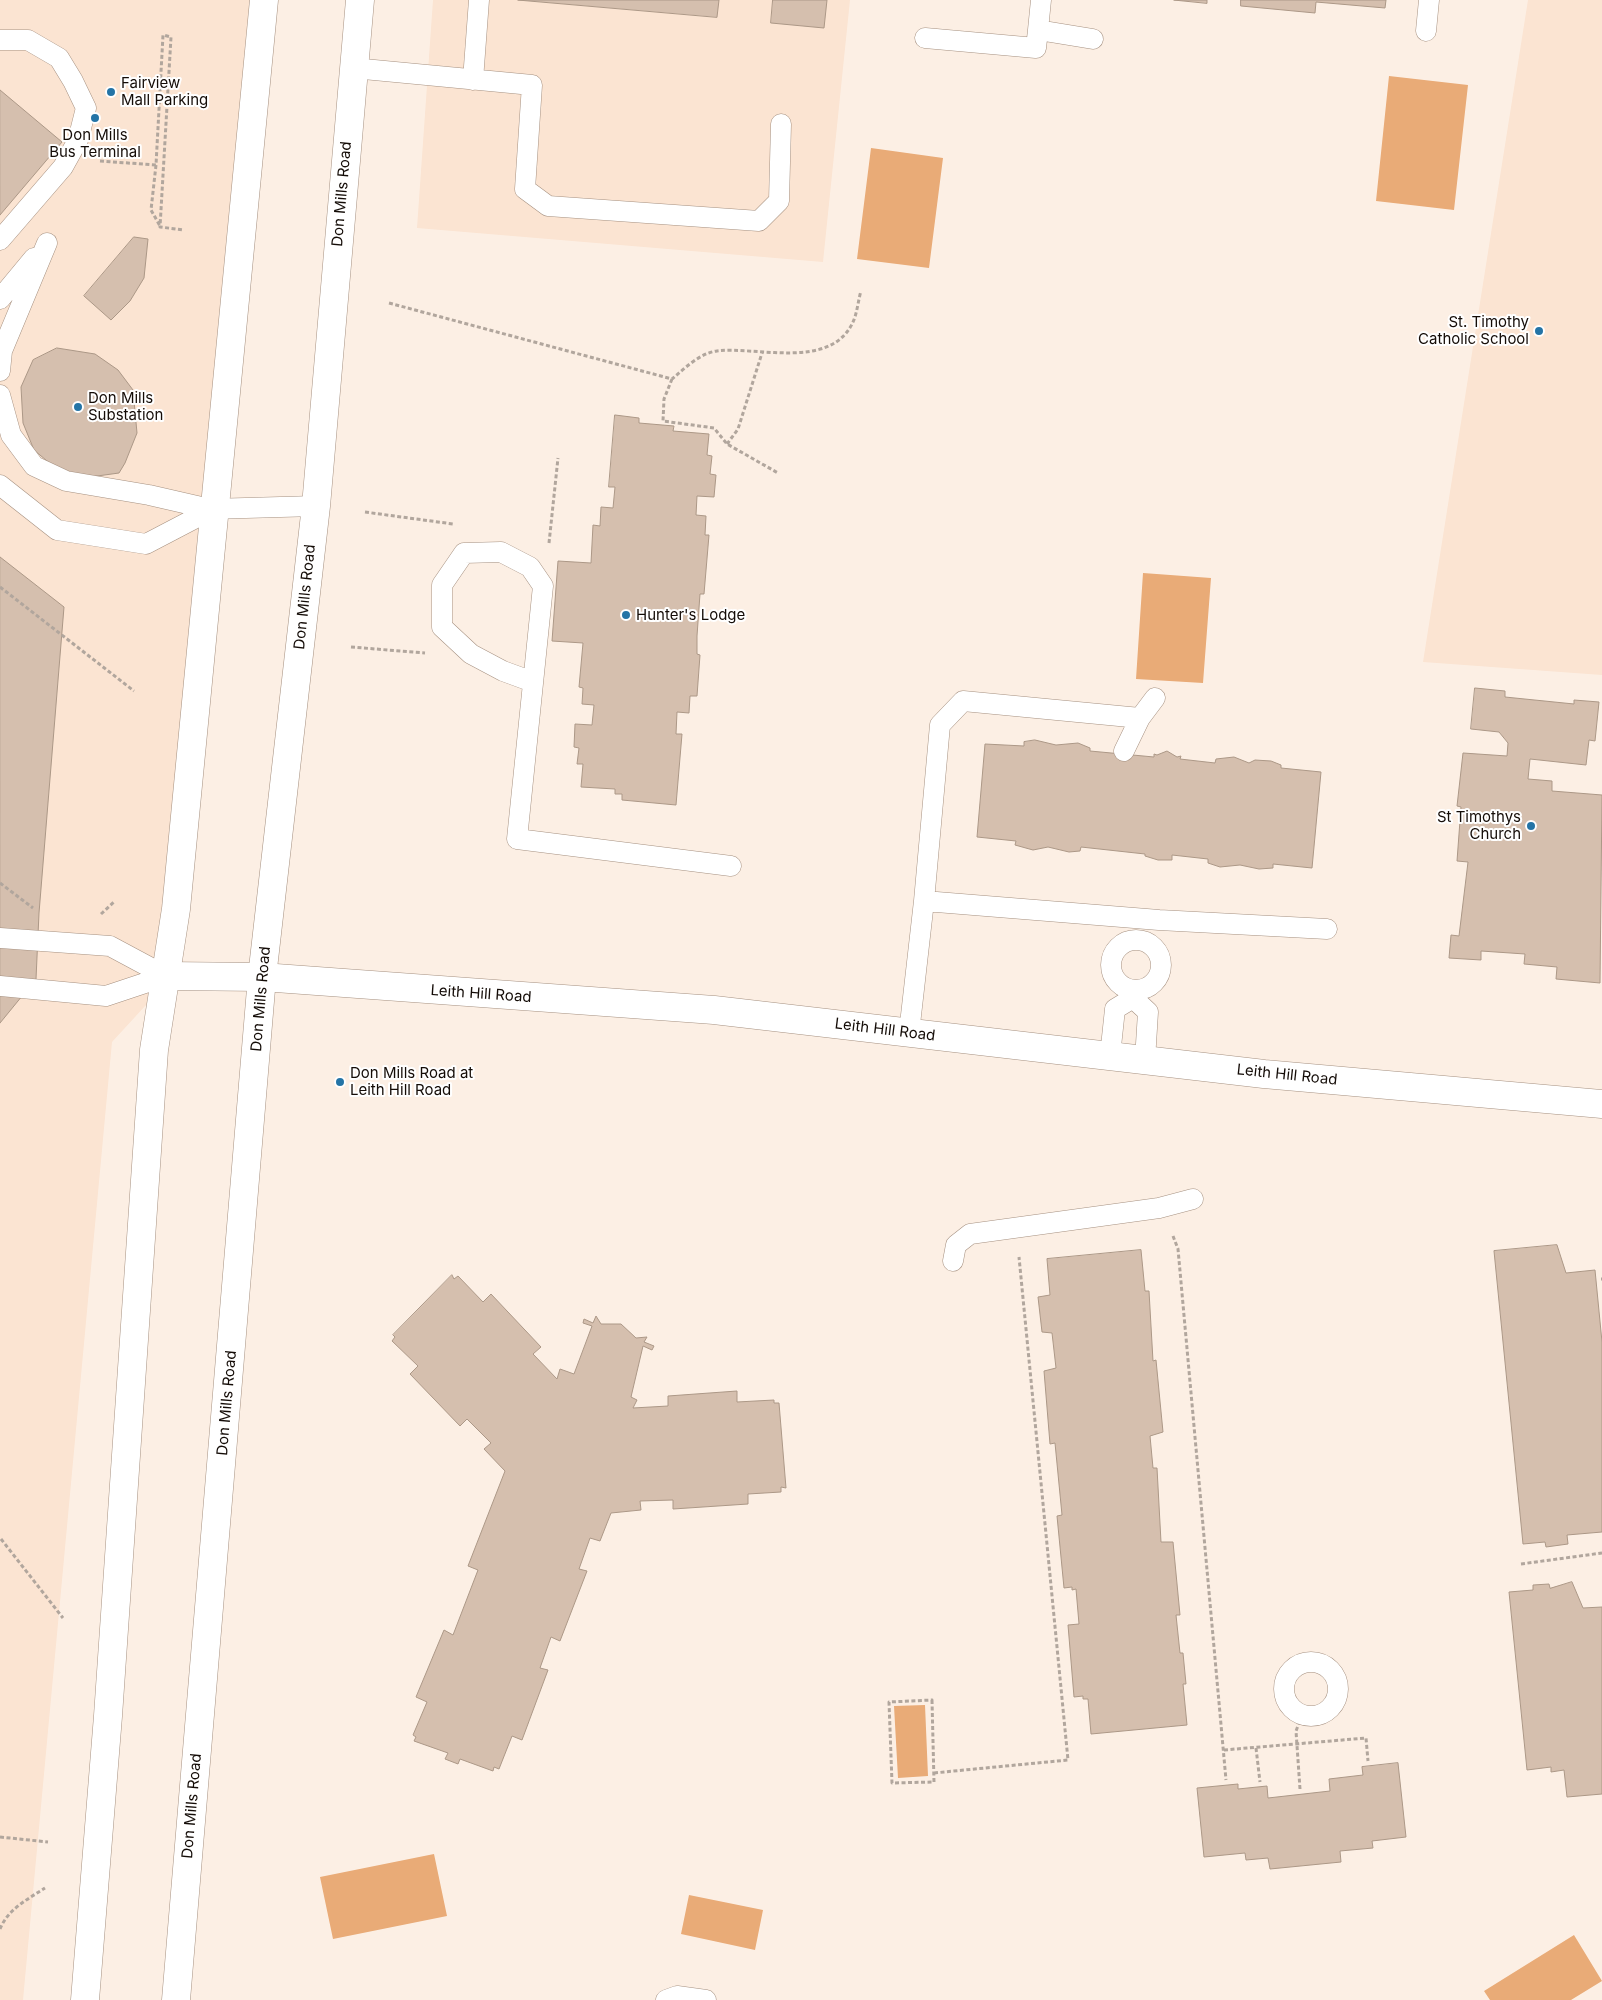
<!DOCTYPE html>
<html>
<head>
<meta charset="utf-8">
<style>
  body { margin:0 }
  canvas { display:block; background:#fcefe4 }
</style>
</head>
<body>
<canvas width="1602" height="2000"></canvas>
<script>
const g = document.querySelector('canvas').getContext('2d');
g.lineJoin = 'round';
function paint(path, color) {
  g.fillStyle = color;
  g.fill(path, 'evenodd');
}
function strokePath(path, color, width, dash) {
  g.strokeStyle = color;
  g.lineWidth = width;
  g.lineCap = dash ? 'butt' : 'round';
  g.setLineDash(dash || []);
  g.stroke(path);
}
function write(font, color, halo, rows, align = 'center') {
  g.font = font + ' Inter,sans-serif';
  g.lineWidth = 4;
  g.setLineDash([]);
  g.textBaseline = 'middle';
  g.strokeStyle = halo;
  g.fillStyle = color;
  for (const [text, x, y, turn = 0] of rows) {
    g.save();
    g.translate(x, y);
    g.rotate((+turn || 0) * Math.PI / 180);
    g.textAlign = isNaN(turn) ? turn : align;
    if (halo) g.strokeText(text, 0, 0);
    g.fillText(text, 0, 0);
    g.restore();
  }
}
const built = new Path2D(`
  M0,0H264L158,992L112,1042L23,2000H0Z
  M433,0H850L823,262L417,228Z
  M1528,0H1602V675L1423,662Z`);
const water = new Path2D(`
  M1389,76L1468,85L1454,210L1376,201Z
  M871,148L943,158L929,268L857,259Z
  M1143,573L1211,578L1203,683L1136,679Z
  M925,1705L928,1776L898,1778L894,1706Z
  M434,1854L447,1916L333,1939L320,1877Z
  M689,1895L763,1910L755,1950L681,1934Z
  M1574,1935L1602,1981L1571,2000H1490L1484,1991Z`);
const building = new Path2D(`
  M518,0H719L717,17Z
  M773,0H827L824,28L771,23Z
  M1174,0H1207V3Z
  M1241,0H1386L1385,8L1316,2L1315,13L1241,6Z
  M0,90L62,142L0,215Z
  M134,237L148,239L144,278L130,301L111,320L84,296Z
  M57,348L95,354L118,370L133,390L137,433L125,463L119,473L90,477L59,471L34,450L23,423L21,387L33,360Z
  M615,415L639,418V423L674,426L673,431L709,434L707,455L712,456L710,474L716,475L714,497L697,496L696,515L706,516L705,535H709L704,594H700L697,636V654L700,655L697,696H690L689,713L677,712L676,734H682L676,805L622,800V794H615V789L581,787L583,764H577L579,748L574,747L575,724L592,725L594,705L582,704L583,688L579,687L583,643L552,641L558,561L591,563L593,525L600,526L601,507L613,508L615,487H609Z
  M0,557L64,607L39,913L36,979L0,1023Z
  M1475,688L1505,691V697L1574,704V700L1599,702L1595,741L1589,740L1586,765L1530,759L1528,779L1552,781V791L1602,795L1600,983L1556,979L1557,967L1524,964L1525,954L1481,951V960L1449,958L1451,935L1459,936L1468,862L1457,861L1461,807L1457,806L1463,753L1507,756L1508,743L1499,732L1471,729Z
  M1035,740L1056,745L1078,743L1090,748V751L1154,757V754L1157,755L1167,751L1177,757L1181,756L1180,759L1215,763L1216,759L1234,757L1249,763L1255,760L1271,761L1281,765V768L1321,772L1312,868L1273,864V868L1259,869L1240,865L1220,867L1208,863V859L1172,855V860H1158L1145,856V854L1081,847L1080,851L1069,852L1048,847L1033,850L1015,845L1016,841L977,837L985,744L1024,746V742Z
  M1557,1245L1566,1273L1595,1270L1602,1342V1532L1567,1535L1568,1544L1546,1547L1545,1542L1523,1544L1494,1251Z
  M1141,1250L1145,1291H1149L1153,1361L1156,1360L1163,1432L1150,1436L1153,1468H1157L1161,1542H1173L1180,1615H1176L1180,1653H1183L1186,1684H1183L1187,1725L1091,1734L1088,1699H1083V1696L1074,1697L1068,1625L1079,1624L1076,1589L1072,1590V1587L1064,1588L1057,1516L1062,1515L1055,1443L1050,1444L1044,1371L1056,1368L1052,1333L1042,1332L1038,1297L1050,1295L1047,1259Z
  M452,1275L454,1279L458,1276L483,1302L491,1294L541,1347L533,1354L557,1379L560,1369L574,1374L592,1326L583,1323L584,1319L593,1323L596,1316L601,1324H621L636,1338L647,1337L644,1342L654,1346L652,1350L643,1346L631,1397L637,1400L633,1408L668,1406V1396L737,1391V1402L774,1400V1403H779L786,1488L781,1487V1492L748,1494V1504L673,1509V1500L640,1501L641,1510L611,1513L600,1541L590,1538L579,1569L587,1571L560,1641L551,1637L540,1668L548,1670L522,1740L512,1736L499,1769L494,1767L493,1771L460,1759L458,1764L445,1759L448,1753L414,1741L416,1737L413,1735L427,1702L416,1697L444,1630L453,1635L478,1570L468,1566L505,1471L484,1449L491,1443L467,1419L460,1426L410,1374L418,1366L392,1341L395,1337L393,1335Z
  M1572,1582L1583,1608L1602,1607V1794L1567,1797L1564,1770L1551,1772V1767L1527,1770L1509,1592L1533,1590V1585L1549,1584L1550,1588Z
  M1398,1763L1406,1837L1372,1841L1373,1848L1340,1851L1341,1862L1270,1869L1268,1858L1246,1860L1245,1853L1204,1857L1197,1788L1238,1784V1789L1267,1786L1268,1798L1330,1791L1329,1779L1363,1775L1362,1767Z`);
const path = new Path2D(`
  M100,161L156,165L163,35L171,37L160,227L184,230
  M156,165L151,210L160,226
  M389,303L672,379C685,368 700,353 717,351C756,346 829,370 852,324C857,315 858,301 861,291
  M672,379L664,399L663,421L714,428L727,444L778,473
  M727,444L738,429L762,353
  M365,512L453,524
  M549,543L558,458
  M0,587L134,691
  M351,647L425,653
  M0,883L33,908
  M101,914L115,901
  M1173,1236L1178,1249L1226,1780
  M1601,1279H1602
  M1,1539L63,1618
  M1521,1564L1602,1553
  M932,1700L934,1782L892,1783L889,1702Z
  M1256,1748L1260,1782
  M1224,1750L1366,1738L1368,1761
  M934,1773L1068,1760L1019,1257
  M1300,1789L1296,1731L1302,1715
  M0,1837L48,1842
  M0,1929C8,1909 28,1899 45,1888`);
const service = new Path2D(`
  M1038,30L1041,0
  M1426,31L1429,0
  M925,38L1036,48L1038,30L1093,39
  M0,40H28L59,58L73,81L86,108L78,140L63,167L0,240
  M353,68L532,85L525,189L548,206L759,221L779,201L781,124
  M473,80L479,0
  M0,299L34,258
  M0,371L2,351L47,243
  M0,395L11,435L34,466L66,481L149,495L210,509L316,506
  M0,485L57,530L146,544L213,509
  M533,682L503,671L471,654L442,627V585L464,553L501,552L530,567L543,586L517,839L731,866
  M1155,698L1140,718L963,701L940,725L924,901L1159,920L1327,929
  M1124,751L1140,718
  M0,938L110,946L166,976
  M1111 965a25 25 0 1 1 50 0a25 25 0 1 1-50 0Z
  M0,986L106,996L166,976
  M1133,998L1148,1012L1145,1060
  M909,1033L924,901
  M1110,1056L1115,1009L1133,998
  M953,1261L956,1245L970,1234L1159,1208L1193,1199
  M1284 1689a27 27 0 1 1 54 0a27 27 0 1 1-54 0Z
  M666,2000L677,1996L706,2000`);
const minor = new Path2D(`
  M166,976L262,977L714,1010L1264,1074L1602,1104`);
const secondary = new Path2D(`
  M85,2000L108,1716L154,1050L176,909L264,0
  M176,2000L262,977L316,506L360,0`);
const markers = [
  [111,92,5,"#2474a6"],
  [95,118,5,"#2474a6"],
  [1539,331,5,"#2474a6"],
  [78,407,5,"#2474a6"],
  [626,615,5,"#2474a6"],
  [1531,826,5,"#2474a6"],
  [340,1082,5,"#2474a6"]
];
const poiNames = [
  ["Fairview",121,83],
  ["Mall Parking",121,100],
  ["Don Mills",95,135,"center"],
  ["Bus Terminal",95,152,"center"],
  ["St. Timothy",1529,322,"right"],
  ["Catholic School",1529,339,"right"],
  ["Don Mills",88,398],
  ["Substation",88,415],
  ["Hunter's Lodge",636,615],
  ["St Timothys",1521,817,"right"],
  ["Church",1521,834,"right"],
  ["Don Mills Road at",350,1073],
  ["Leith Hill Road",350,1090]
];
const streetNames = [
  ["Don Mills Road",342,194,-85],
  ["Don Mills Road",305,597,-84],
  ["Leith Hill Road",481,994,4],
  ["Don Mills Road",261,999,-85],
  ["Leith Hill Road",885,1030,7],
  ["Leith Hill Road",1287,1075,6],
  ["Don Mills Road",227,1403,-85],
  ["Don Mills Road",192,1806,-85]
];
paint(built, '#fbe4d2');
paint(water, '#e9ab77');
paint(building, '#d5bfae');
strokePath(building, '#ac9887', 1);
strokePath(service, '#a69181', 21);
strokePath(minor, '#a69181', 29);
strokePath(secondary, '#a69181', 29);
strokePath(path, '#b1a69d', 3, [4, 2.5]);
strokePath(service, '#fff', 20);
strokePath(minor, '#fff', 28);
strokePath(secondary, '#fff', 28);
for (const [x, y, r, color] of markers) {
  const dot = new Path2D();
  dot.arc(x, y, r, 0, 2 * Math.PI);
  g.fillStyle = color;
  g.fill(dot);
  strokePath(dot, '#fff', 2);
}
write('15px', '#140c07', '#fff', poiNames, 'left');
write('15px', '#140c07', '#fff', streetNames);
</script>
</body>
</html>
